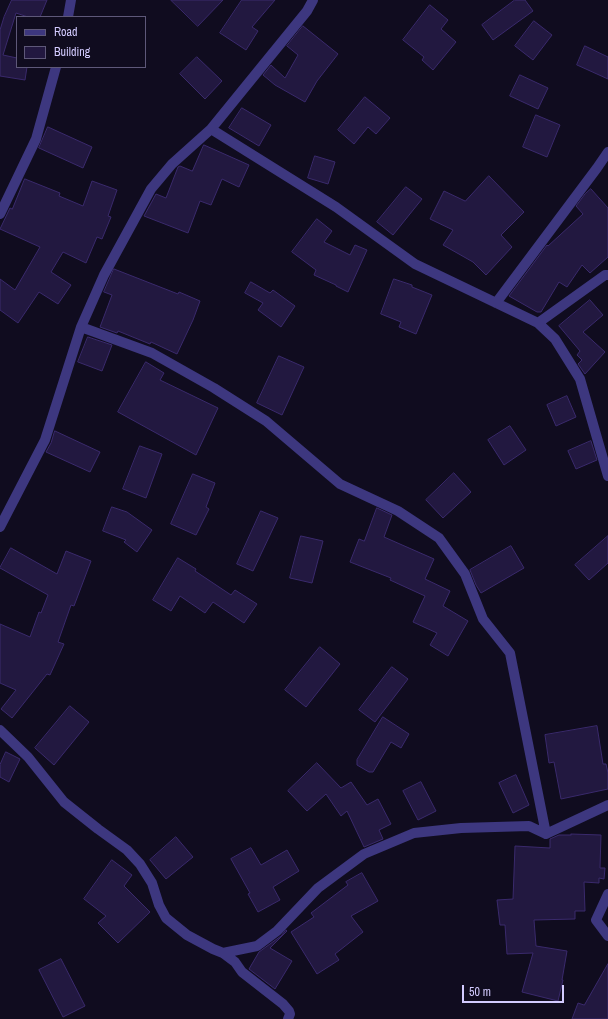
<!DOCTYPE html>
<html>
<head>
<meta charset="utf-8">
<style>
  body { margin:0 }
  #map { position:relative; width:608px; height:1019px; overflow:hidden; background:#100c1f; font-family:"Archivo Narrow",sans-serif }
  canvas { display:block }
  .legend { position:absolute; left:16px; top:16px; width:130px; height:52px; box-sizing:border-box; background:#100c1f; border:1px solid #5e5879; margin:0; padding:5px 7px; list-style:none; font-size:12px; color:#d3cbff }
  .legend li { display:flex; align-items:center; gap:8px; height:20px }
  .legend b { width:20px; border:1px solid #5e5879 }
  .scale { position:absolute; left:462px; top:985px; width:102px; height:18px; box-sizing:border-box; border:2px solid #d3cbff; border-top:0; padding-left:5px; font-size:12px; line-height:14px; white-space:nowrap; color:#d3cbff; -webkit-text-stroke:3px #100c1f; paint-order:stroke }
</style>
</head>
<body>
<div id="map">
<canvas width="608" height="1019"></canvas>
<ul class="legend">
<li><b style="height:5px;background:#3d377f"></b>Road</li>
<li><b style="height:11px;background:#221840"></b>Building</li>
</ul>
<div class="scale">50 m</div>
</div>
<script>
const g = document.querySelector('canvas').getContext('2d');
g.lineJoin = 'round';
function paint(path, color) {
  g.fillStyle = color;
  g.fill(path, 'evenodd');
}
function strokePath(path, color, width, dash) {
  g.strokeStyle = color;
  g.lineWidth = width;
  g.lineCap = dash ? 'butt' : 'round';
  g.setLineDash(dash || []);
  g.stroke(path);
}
const building = new Path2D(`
  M12,0H47L40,17H28L16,13L3,55L17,58V67H27L25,80L0,76V30L4,17Z
  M171,0H223L198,26Z
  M242,0H275L252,27L258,31L246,50L220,33Z
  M515,0H525L533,11L493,40L482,25Z
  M430,5L448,20L441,29L456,42L433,70L422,60L424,57L403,40Z
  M534,21L552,35L533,60L515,46Z
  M303,26L338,54L317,81L305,102L275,85L263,75L271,65L285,78L298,55L287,46Z
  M585,46L608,57V79L577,65Z
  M197,57L222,81L205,99L180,74Z
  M520,75L548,88L538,109L510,96Z
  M365,97L390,118L376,134L368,127L354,144L338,130Z
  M242,108L271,125L259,146L229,128Z
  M536,115L560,125L547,157L523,147Z
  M48,127L92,147L83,168L39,148Z
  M204,145L249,165L239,187L222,179L211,205L200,201L188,233L144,216L156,194L166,198L178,167L180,166L192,171Z
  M315,156L335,162L328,184L308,178Z
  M489,176L524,212L501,235L512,247L486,275L473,262L443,245L453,230L430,219L444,191L465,201Z
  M25,179L60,193L59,196L83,206L92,181L117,190L108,216L111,217L102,239L97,237L86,263L63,252L51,272L71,285L58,304L39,292L18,323L0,310V279L15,290L40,247L0,229L10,208L12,209Z
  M406,187L422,199L393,235L377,222Z
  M591,189L608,208V257L590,273L582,265L567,287L559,282L541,312H537L509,296L547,245L548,246L583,214L576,206L585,194Z
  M317,219L332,231L324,242L350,255L355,245L367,250L348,292L336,286V285L314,275L316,270L292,252Z
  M114,269L178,294L179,292L200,301L193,320L177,354L151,342L150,344L118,331L117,333L100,327L112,295L104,292Z
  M394,279L412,285V287L432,295L416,334L399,327L401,322L381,314Z
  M251,282L270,293L273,290L295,306L281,327L258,310L263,303L245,293Z
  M590,300L603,315L583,332L605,352L585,374L578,364L582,360L577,355L580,351L559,326Z
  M88,337L112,345L102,371L78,362Z
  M279,356L304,367L282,415L257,403Z
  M146,362L164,373L160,380L218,408L196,455L118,412Z
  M567,396L576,417L556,426L547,405Z
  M510,426L526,450L504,465L488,440Z
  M55,431L100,452L90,472L46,452L51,443Z
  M591,441L597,460L576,469L568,451Z
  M140,446L162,454L146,498L123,489Z
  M454,473L471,492L443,518L426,500Z
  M193,474L215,483L206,507L209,509L196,535L171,524Z
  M112,507L127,512L152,530L137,552L124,542L126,540L103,531Z
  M377,508L392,515L384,537L434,559L425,579L450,591L443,606L468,621L448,656L430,645L437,633L413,622L425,596L390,580L391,578L350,562L359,539L364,541Z
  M261,511L278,518L253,571L237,564Z
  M301,536L323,541L312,583L290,578Z
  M608,536V563L589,580L575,565Z
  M511,546L524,568L481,593L476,585L470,570Z
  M11,548L57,574L66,551L91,561L74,606L71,605L58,642L64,644L50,675L47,674L12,718L1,709L16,690L0,683V624L30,637L39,612L41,613L48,595L0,568Z
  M178,558L196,569L195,571L231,595L235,590L257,604L244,623L213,602L205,613L180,596L171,611L153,600Z
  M320,647L340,664L306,707L285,690Z
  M392,667L408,679L375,722L359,710Z
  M70,706L89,722L54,765L35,748Z
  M383,717L409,734L401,748L391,742L373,772H369L357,765V760Z
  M597,726L603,764H606L608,773V789L561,799L554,762L549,763L545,735Z
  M6,752L20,759L9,782L0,777V765Z
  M317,763L341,788L351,782L367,805L378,799L391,824L379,830L383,839L364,847L347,811L341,816L326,794L307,811L288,791Z
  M516,775L529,805L513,813L499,783Z
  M421,782L436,811L418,820L403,791Z
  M571,834L601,835L600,868H605L604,879L599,878V883L584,882L585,911H575V919L534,920L536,946L567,951L562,980H563L558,1001L522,992L533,953L507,954L505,925H500L497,900L513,899L515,846L550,848V839L559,835H571Z
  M176,837L193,857L166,879L150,860Z
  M251,848L261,865L287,850L299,871L273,887L280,900L258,912L248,894L250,893L231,859Z
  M112,860L132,875L124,886L150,912L118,943L98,923L106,916L84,899Z
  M362,873L378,901L351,916L363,932L335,954L339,960L317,974L291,932L314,917L311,913L348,885L346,882Z
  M286,930L287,931L270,948L292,961L275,989L249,969L259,952L281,936Z
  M61,959L85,1006L63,1017L39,970Z
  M608,964V1019H572L578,1003L584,1005Z`);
const street = new Path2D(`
  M68,17L71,0
  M211,129L336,207L415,264L538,323L555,339L580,379L608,476
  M0,214L36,139L56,67
  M496,303L597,168L608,152
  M538,323L605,275H608
  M81,327L152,353L214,388L266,421L340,484L398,511L439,538L465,574L483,619L510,653L546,834
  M0,527L45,440L81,327L104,275L151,189L172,164L211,129L307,11L313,0
  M0,730L28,757L64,802L98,829L127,850L140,864L152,883L159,905L166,918L187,935L213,949L223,953L235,962L242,972L283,1004L289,1011L290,1014L288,1019
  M608,894L596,920L608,936
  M223,953L257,946L277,931L318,888L364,854L414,833L461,828L529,826L546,834L608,805`);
paint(building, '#221840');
strokePath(building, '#3a2a6c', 1);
strokePath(street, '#3d377f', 10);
</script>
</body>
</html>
